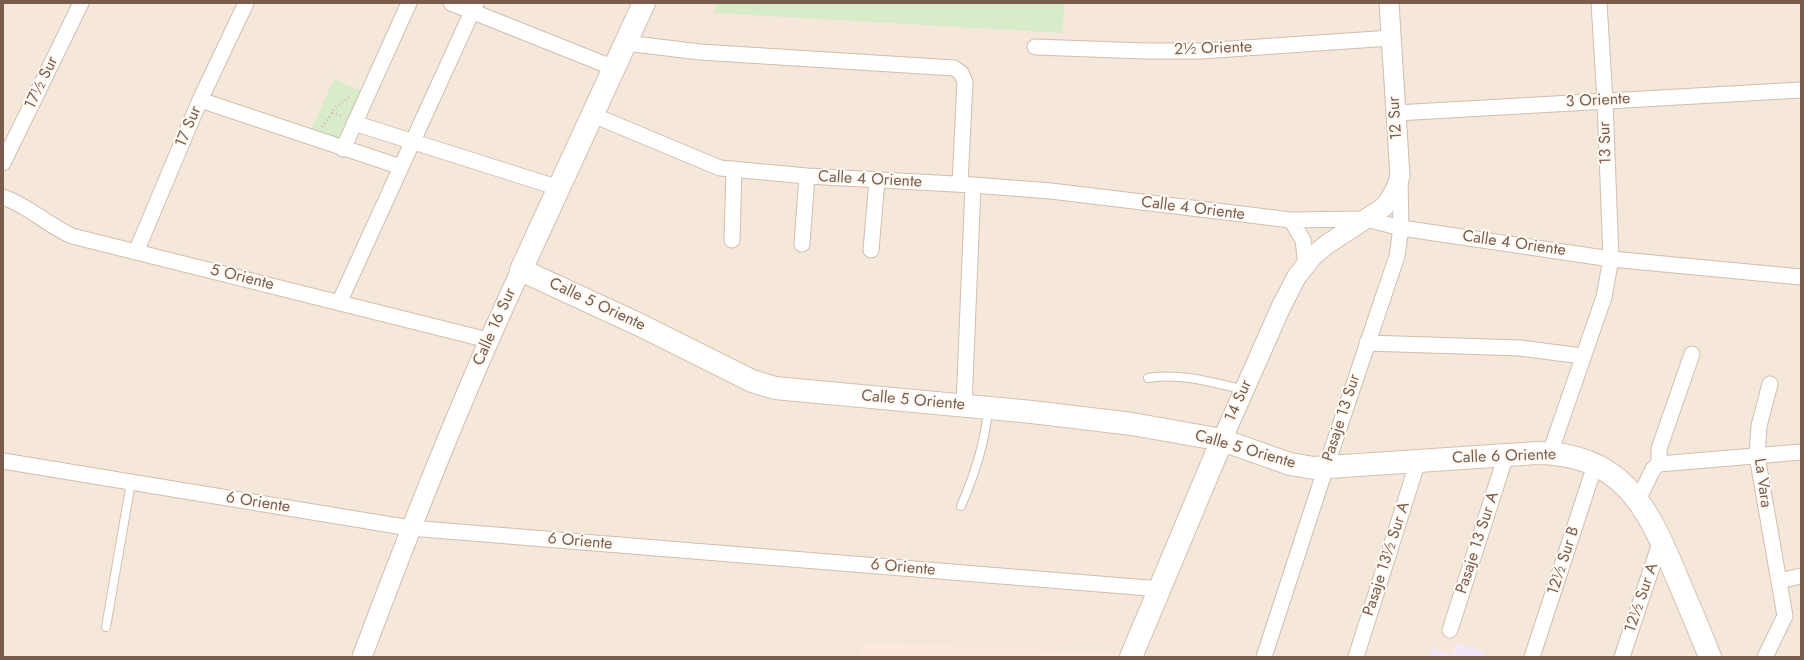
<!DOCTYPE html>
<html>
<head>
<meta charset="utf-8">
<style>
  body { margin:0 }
  #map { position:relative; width:1804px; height:660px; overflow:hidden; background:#fdf6ec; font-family:Jost,sans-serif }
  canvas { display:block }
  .frame { position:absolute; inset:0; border:4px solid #7a5c4d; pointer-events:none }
</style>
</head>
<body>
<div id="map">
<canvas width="1804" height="660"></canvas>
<div class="frame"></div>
</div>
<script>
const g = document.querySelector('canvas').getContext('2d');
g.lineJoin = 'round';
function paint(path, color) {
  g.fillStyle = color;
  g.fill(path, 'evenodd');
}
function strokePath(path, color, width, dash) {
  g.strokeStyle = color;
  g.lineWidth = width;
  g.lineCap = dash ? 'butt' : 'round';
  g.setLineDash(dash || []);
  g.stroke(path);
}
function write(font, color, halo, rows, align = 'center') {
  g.font = font + ' Jost,sans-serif';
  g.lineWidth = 4;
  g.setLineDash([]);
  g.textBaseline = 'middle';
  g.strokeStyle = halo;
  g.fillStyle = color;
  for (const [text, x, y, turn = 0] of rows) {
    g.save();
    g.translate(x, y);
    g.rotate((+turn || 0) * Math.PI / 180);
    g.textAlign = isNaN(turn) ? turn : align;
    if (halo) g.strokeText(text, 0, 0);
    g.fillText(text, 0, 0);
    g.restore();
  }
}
const residential = new Path2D(`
  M3,3H1801V657H3Z`);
const commercial = new Path2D(`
  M863,643L1122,653L1121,657H861Z`);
const education = new Path2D(`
  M1457,643L1485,652L1483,657H1429L1432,648L1452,655Z`);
const green = new Path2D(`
  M717,3H1064L1063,33L714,13Z
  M334,79L367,94L343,149L308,137Z`);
const path = new Path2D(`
  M332,113L343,117
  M322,127L336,107L351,96`);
const service = new Path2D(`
  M1148,378C1182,373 1211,382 1244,390
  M961,506C975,474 985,444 988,409
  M106,627L131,482`);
const minor = new Path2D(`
  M451,3L614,68
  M626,43L700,52L954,68L961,73L965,82L960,184
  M1035,47L1145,51H1201L1391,38
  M200,100L401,167
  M1396,113L1801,90
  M593,115L720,168L807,176L973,185L1051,191L1291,220L1366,219L1401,228L1611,259L1801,277
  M354,123L559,188
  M343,149L409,3
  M3,163L81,3
  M3,197C29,206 47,225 72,236L488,340
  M1291,220L1303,240L1306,265
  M732,240L734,169
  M802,244L807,176
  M871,250L877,180
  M136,252L200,100L246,3
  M339,303L476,3
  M1367,343L1520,348L1582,356
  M964,406L973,185
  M1550,453L1604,297L1611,259L1605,101L1599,3
  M3,461L410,528L1161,589
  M1659,464V449L1692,354
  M1638,500L1653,469L1659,464L1801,452
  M1779,581L1801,576
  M1450,630L1506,455
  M1264,657L1326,467L1397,256L1401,228L1400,181
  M1356,657L1418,461
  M1532,657L1595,465
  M1622,657L1661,540
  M1765,657L1785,616L1757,456L1759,426L1770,384`);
const tertiary = new Path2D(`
  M1222,440L1281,307L1297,276L1313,256L1326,245L1384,207C1392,197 1397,188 1400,176L1389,3
  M362,657C411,526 462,396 521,270`);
const secondary = new Path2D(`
  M644,3L521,270L640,325L752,381L775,388L1032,412L1132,424L1222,440L1290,464L1314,468L1537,453C1620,453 1647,505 1675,573C1687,601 1699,629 1710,657
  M1131,657L1222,440`);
const streetNames = [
  ["2½ Oriente",1213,49,-2],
  ["17½ Sur",42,83,-64],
  ["3 Oriente",1598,101,-3],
  ["12 Sur",1396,118,-94],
  ["17 Sur",189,127,-67],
  ["13 Sur",1606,143,-92],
  ["Calle 4 Oriente",870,180,3],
  ["Calle 4 Oriente",1193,209,7],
  ["Calle 4 Oriente",1514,244,8],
  ["5 Oriente",242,278,14],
  ["Calle 5 Oriente",597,305,25],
  ["Calle 16 Sur",495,327,-66],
  ["Calle 5 Oriente",913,401,5],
  ["14 Sur",1239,401,-66],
  ["Pasaje 13 Sur",1342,418,-72],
  ["Calle 5 Oriente",1245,450,16],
  ["Calle 6 Oriente",1504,457,-2],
  ["La Vara",1762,483,82],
  ["6 Oriente",258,503,9],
  ["6 Oriente",580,542,5],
  ["Pasaje 13 Sur A",1478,543,-72],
  ["Pasaje 13½ Sur A",1387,559,-72],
  ["12½ Sur B",1564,561,-72],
  ["6 Oriente",903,568,5],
  ["12½ Sur A",1642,598,-71]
];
paint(residential, '#f5e8da');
paint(commercial, '#fde8e0');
paint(education, '#f3e8fa');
paint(green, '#d8ecc9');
strokePath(service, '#d1beb0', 10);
strokePath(minor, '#d1beb0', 17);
strokePath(tertiary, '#d1beb0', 21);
strokePath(secondary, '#d6c0b0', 24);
strokePath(path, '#d9b8a5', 2.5, [1, 3]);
strokePath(service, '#fff', 8);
strokePath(minor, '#fff', 15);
strokePath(tertiary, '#fff', 19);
strokePath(secondary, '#fff', 22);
write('16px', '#7a5c4d', '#fffaf3', streetNames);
</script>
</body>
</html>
